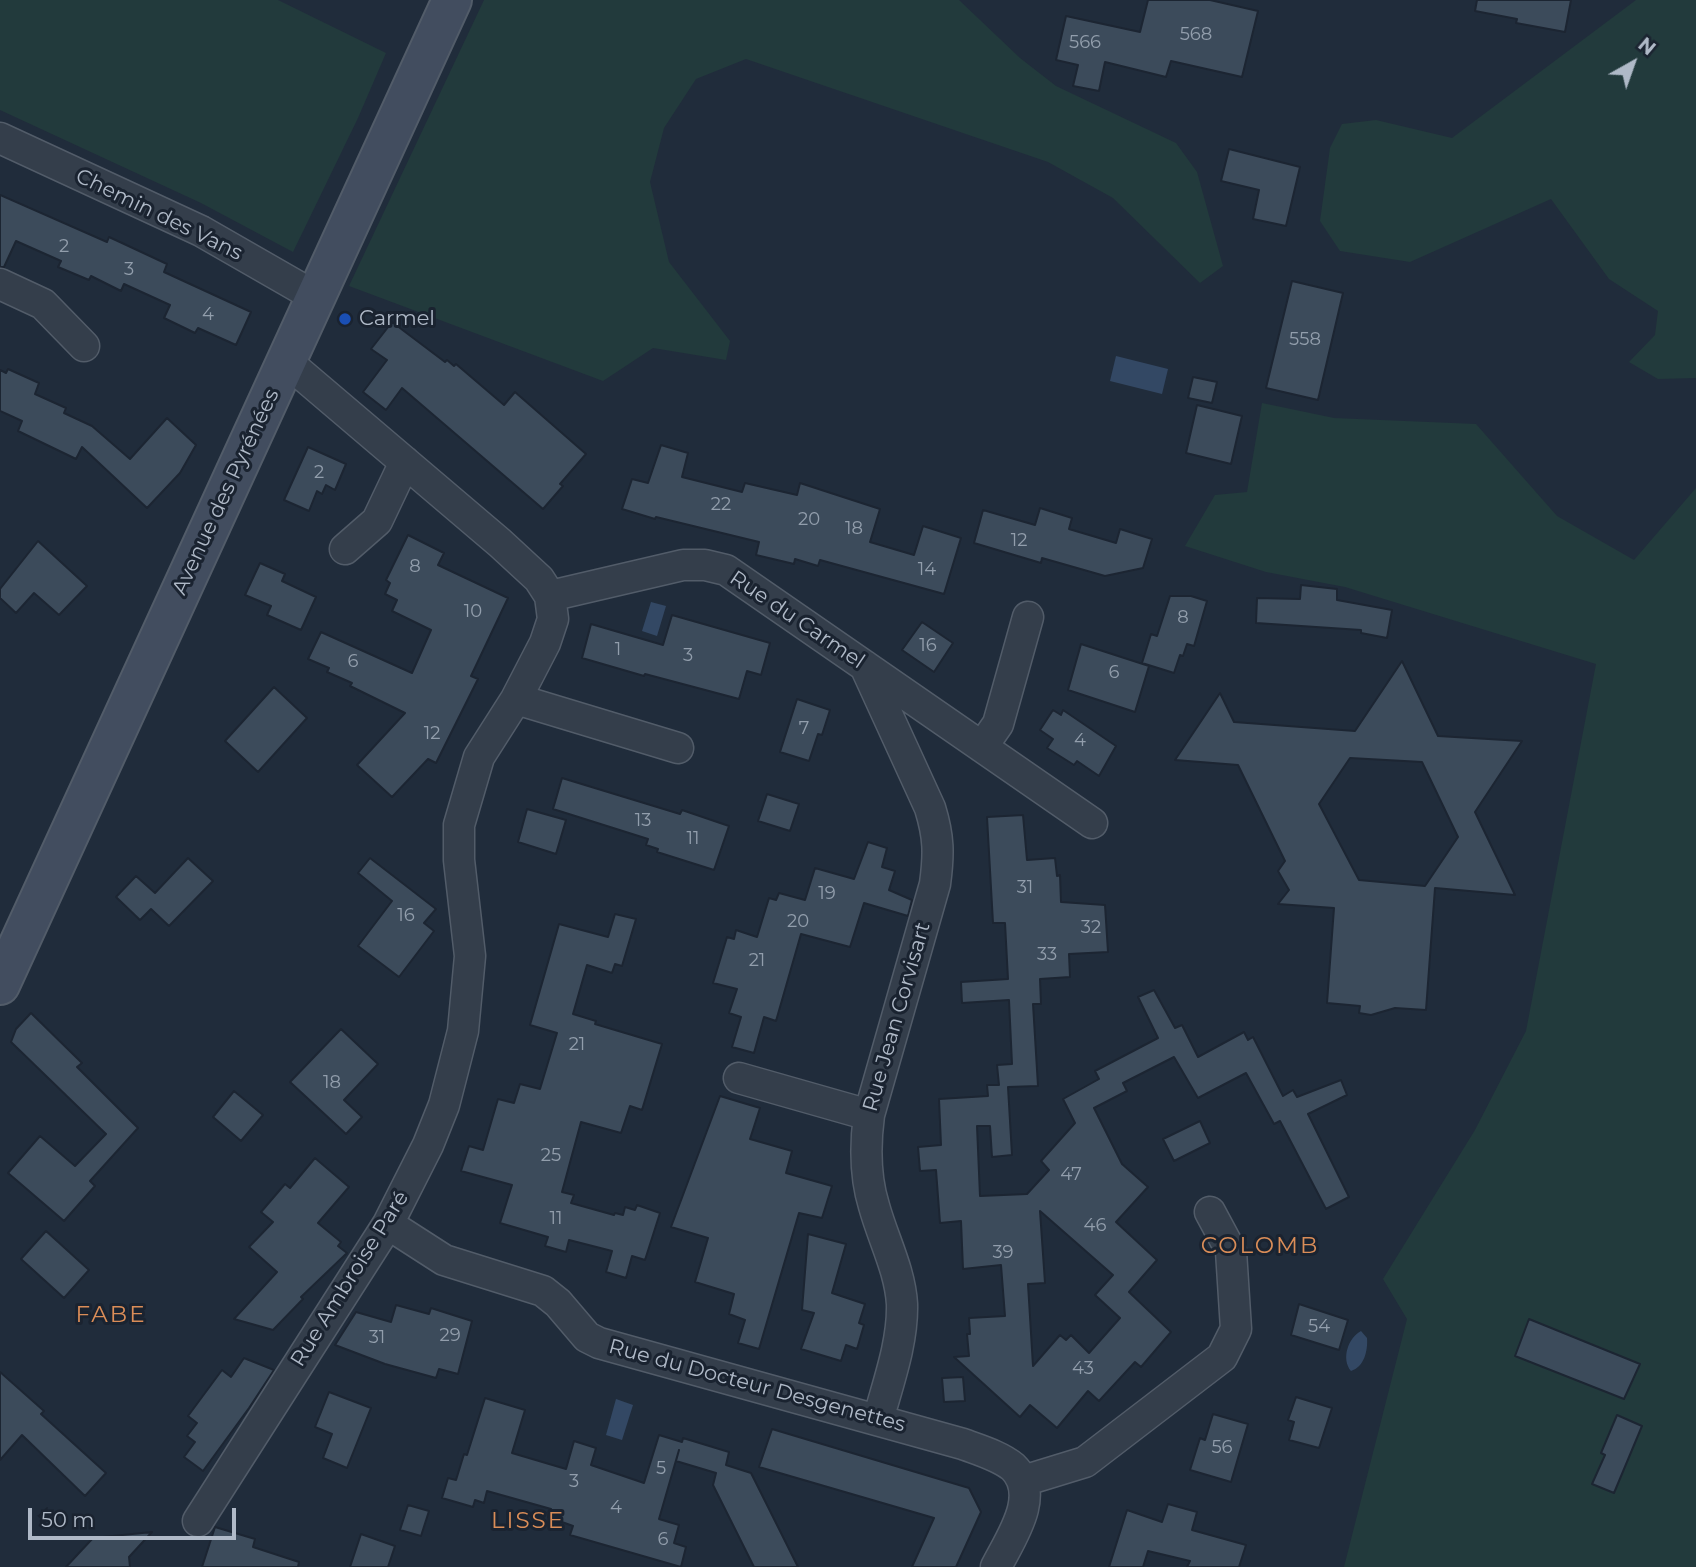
<!DOCTYPE html>
<html>
<head>
<meta charset="utf-8">
<style>
  body { margin:0 }
  #map { position:relative; width:1696px; height:1567px; overflow:hidden; background:#202c3b; font-family:Montserrat,sans-serif }
  canvas { display:block }
  .north { position:absolute; left:1598px; top:28px; width:70px; height:70px; -webkit-text-stroke:5px #1a2330; paint-order:stroke; rotate:40deg; font-size:19px; font-weight:700; line-height:28px; text-align:center; color:#afb9c7 }
  .north::after { content:''; display:block; margin:auto; width:24px; height:32px; background:#afb9c7; clip-path:polygon(50% 0,100% 100%,50% 72%,0 100%) }
  .scale { position:absolute; left:28px; top:1508px; width:208px; height:32px; box-sizing:border-box; border:4px solid #afb9c7; border-top:0; padding-left:9px; font-size:21px; line-height:24px; white-space:nowrap; color:#afb9c7; -webkit-text-stroke:5px #1a2330; paint-order:stroke }
</style>
</head>
<body>
<div id="map">
<canvas width="1696" height="1567"></canvas>
<div class="north">N</div>
<div class="scale">50 m</div>
</div>
<script>
const g = document.querySelector('canvas').getContext('2d');
g.lineJoin = 'round';
function paint(path, color) {
  g.fillStyle = color;
  g.fill(path, 'evenodd');
}
function strokePath(path, color, width, dash) {
  g.strokeStyle = color;
  g.lineWidth = width;
  g.lineCap = dash ? 'butt' : 'round';
  g.setLineDash(dash || []);
  g.stroke(path);
}
function write(font, color, halo, rows, align = 'center') {
  g.font = font + ' Montserrat,sans-serif';
  g.lineWidth = 6;
  g.setLineDash([]);
  g.textBaseline = 'middle';
  g.strokeStyle = halo;
  g.fillStyle = color;
  for (const [text, x, y, turn = 0] of rows) {
    g.save();
    g.translate(x, y);
    g.rotate((+turn || 0) * Math.PI / 180);
    g.textAlign = isNaN(turn) ? turn : align;
    if (halo) g.strokeText(text, 0, 0);
    g.fillText(text, 0, 0);
    g.restore();
  }
}
const green = new Path2D(`
  M0,0H278L386,53L358,118L293,252L201,203L0,110Z
  M484,0H959L1020,58L1056,86L1176,143L1197,172L1223,266L1200,283L1113,198L1048,162L746,59L696,79L664,128L650,182L669,262L730,341L726,360L653,348L603,381L349,286Z
  M1636,0H1696V378L1658,379L1629,362L1655,335L1658,311L1609,279L1551,199L1410,262L1340,251L1320,221L1330,148L1342,124L1376,120L1452,138Z
  M1262,403L1334,418L1476,424L1557,516L1634,560L1696,488V1567H1344L1407,1319L1383,1279L1475,1130L1526,1031L1596,664L1345,587L1266,572L1185,546L1215,495L1247,492Z`);
const water = new Path2D(`
  M1116,356L1168,369L1162,394L1110,381Z
  M651,602L666,606L657,636L642,631Z
  M1361,1331L1367,1338C1368,1351 1364,1367 1351,1371C1341,1359 1348,1338 1361,1331Z
  M616,1399L633,1405L622,1440L606,1435Z`);
const building = new Path2D(`
  M1148,0H1210L1258,11L1242,77L1171,61L1166,77L1105,62L1099,91L1073,86L1078,65L1056,60L1066,16L1140,32Z
  M1477,0H1571L1565,32L1516,23L1517,19L1475,11Z
  M1229,149L1300,167L1286,226L1253,219L1259,190L1221,181Z
  M0,195L107,242L109,237L122,243L167,264L164,272L251,312L236,345L198,328L195,333L164,318L170,305L124,284L121,291L91,276L89,280L58,267L61,261L16,241L4,267H0Z
  M1292,281L1343,293L1318,400L1266,388Z
  M392,322L445,362L447,360L454,366L456,364L504,405L515,392L586,454L560,484L563,486L543,509L402,388L386,410L363,392L387,360L371,349Z
  M8,369L39,383L35,394L66,408L64,413L92,426L130,459L167,418L196,445L180,473L147,508L82,447L76,459L18,431L22,421L0,411V370L6,373Z
  M1193,377L1217,382L1212,403L1188,398Z
  M1197,405L1242,416L1231,464L1186,453Z
  M661,445L688,453L682,477L742,492L745,483L797,495L800,483L880,509L870,542L914,555L923,526L961,538L944,594L820,560L818,566L795,559L794,564L756,555L759,542L656,517L655,519L622,509L632,479L648,483Z
  M308,447L346,464L335,490L326,485L322,494L317,491L309,511L284,500Z
  M1040,508L1072,518L1069,529L1116,543L1120,529L1152,539L1143,568L1105,576L1042,558L1041,563L974,543L983,510L1035,525Z
  M408,535L444,553L438,565L508,598L471,676L478,679L436,763L428,759L392,797L357,765L405,713L350,686L352,683L327,672L329,668L308,659L321,632L412,673L431,630L392,611L397,600L385,594L390,583L386,580Z
  M38,541L87,586L59,615L34,593L16,613L0,598V589Z
  M260,563L285,574L282,581L316,597L301,630L267,615L271,606L245,595Z
  M1301,585L1337,589V600L1392,610L1387,638L1361,633V630L1256,623L1257,598L1300,599Z
  M1170,596H1191L1207,601L1194,646L1187,644L1183,656L1180,655L1174,673L1142,663L1151,634L1157,636Z
  M672,615L770,643L761,675L747,671L739,699L645,674L644,676L582,658L591,624L663,645Z
  M922,622L953,643L934,672L902,650Z
  M1081,644L1149,666L1135,712L1068,690Z
  M1402,661L1438,736L1522,741L1475,812L1515,895L1435,888L1426,1010L1395,1008L1371,1015L1359,1013L1360,1006L1327,1003L1334,908L1278,904L1289,890L1278,871L1285,861L1238,765L1175,760L1220,693L1234,722L1355,731ZM1350,758L1422,762L1458,837L1425,886L1359,880L1319,804Z
  M274,687L307,718L258,772L225,741Z
  M797,699L830,710L822,735L818,734L809,761L780,752Z
  M1053,710L1061,715L1063,710L1116,746L1099,776L1077,761L1074,765L1047,748L1053,739L1040,730Z
  M562,778L680,814L682,810L729,826L714,870L657,852L658,849L646,845L648,839L553,809Z
  M767,794L799,804L790,831L758,821Z
  M527,809L566,820L556,854L518,842Z
  M1023,815L1027,860L1055,858L1057,876L1060,875L1061,902L1105,905L1108,952L1069,954L1070,977L1040,979L1041,1004H1033L1038,1086L1008,1087L1012,1155L992,1157L990,1126H977L980,1196L1027,1194L1049,1170L1041,1161L1075,1123L1063,1099L1099,1079L1095,1071L1158,1038L1138,997L1154,990L1175,1028L1182,1025L1198,1057L1244,1032L1248,1040L1253,1037L1283,1096L1293,1090L1297,1097L1341,1080L1347,1095L1308,1114L1349,1197L1326,1209L1280,1121L1274,1124L1246,1073L1198,1098L1174,1057L1123,1083L1127,1091L1094,1108L1122,1164L1148,1187L1116,1222L1157,1260L1129,1292L1171,1332L1141,1367L1135,1362L1099,1401L1088,1391L1057,1428L1030,1405L1020,1417L954,1357L969,1356L967,1334H970L969,1318L1005,1316L1001,1265L963,1269L961,1221L940,1223L936,1170L920,1171L918,1147L941,1145L939,1099L988,1096L987,1085H999L997,1065L1012,1064L1009,1000L962,1003L961,982L1008,979L1005,923H993L987,817ZM1040,1211L1113,1275L1095,1295L1120,1318L1089,1353L1071,1335L1066,1340L1060,1335L1033,1366L1028,1284L1045,1283Z
  M868,842L887,848L882,867L895,871L889,890L912,900L908,916L864,903L850,947L801,934L776,1021L764,1017L754,1053L732,1047L741,1017L729,1013L737,989L713,983L727,937L734,939L736,930L757,937L769,898L776,900L779,893L805,900L815,868L854,879Z
  M188,858L213,881L169,926L151,909L140,920L116,897L136,876L155,893Z
  M370,858L436,909L424,923L434,931L399,977L358,946L392,901L358,873Z
  M615,914L636,919L622,966L615,964L612,973L587,965L573,1014L596,1021L595,1024L662,1044L642,1110L630,1106L621,1133L581,1122L562,1192L574,1195L571,1203L614,1215L615,1213L623,1215L625,1207L635,1210L637,1205L660,1213L645,1260L632,1256L626,1278L606,1272L612,1251L569,1240L566,1252L545,1246L548,1237L500,1223L512,1185L461,1171L469,1146L483,1150L498,1099L514,1103L520,1084L540,1089L557,1033L530,1025L559,924L608,937Z
  M31,1013L82,1063L77,1067L138,1128L90,1181L95,1186L64,1221L8,1173L40,1136L75,1166L106,1134L11,1042L16,1029Z
  M341,1029L378,1064L344,1100L362,1117L346,1134L290,1082Z
  M234,1091L263,1115L241,1141L213,1117Z
  M720,1096L760,1108L750,1139L792,1151L786,1173L832,1186L822,1218L799,1213L759,1349L738,1343L745,1320L729,1314L734,1294L695,1282L708,1238L671,1227Z
  M1200,1121L1210,1143L1174,1161L1163,1139Z
  M315,1158L349,1187L318,1223L341,1242L338,1246L347,1253L301,1297L303,1299L273,1330L234,1319L277,1272L249,1247L273,1222L261,1212L285,1184L290,1188Z
  M46,1231L89,1270L64,1298L21,1259Z
  M808,1234L846,1244L832,1293L865,1304L859,1323L864,1325L857,1349L846,1345L841,1361L801,1349L814,1313L802,1310Z
  M1299,1304L1348,1320L1339,1350L1291,1335Z
  M396,1305L429,1314L431,1308L472,1321L458,1374L439,1369L436,1378L385,1364L335,1345L356,1312L391,1322Z
  M1529,1319L1640,1364L1624,1399L1515,1356Z
  M244,1358L274,1370L249,1408L203,1471L184,1457L195,1442L187,1436L197,1423L188,1416L222,1370L231,1377Z
  M0,1372L44,1411L41,1414L106,1473L85,1496L22,1435L0,1460Z
  M963,1377L965,1401L944,1402L942,1378Z
  M329,1392L371,1408L347,1468L323,1458L332,1434L315,1427Z
  M1296,1397L1332,1408L1319,1448L1289,1440L1294,1422L1288,1420Z
  M485,1398L525,1410L512,1453L566,1469L574,1441L596,1448L591,1465L644,1483L659,1435L682,1442L683,1438L729,1452L726,1465L751,1473L798,1567H754L713,1485L716,1473L676,1461L679,1450L659,1519L679,1525L674,1543L686,1547L681,1567L570,1535L573,1526L548,1517L551,1509L487,1491L484,1503L475,1500L473,1507L442,1498L448,1478L456,1480L464,1454L467,1455Z
  M1213,1414L1248,1424L1231,1482L1190,1470L1200,1438L1205,1440Z
  M1617,1415L1642,1426L1614,1493L1592,1484L1605,1455L1601,1453Z
  M772,1429L969,1488L981,1512L956,1567H912L934,1518L759,1467Z
  M1168,1504L1197,1512L1192,1530L1246,1545L1239,1567H1187L1190,1561L1148,1551L1143,1567H1109L1127,1510L1162,1522Z
  M408,1505L429,1511L421,1536L400,1530Z
  M215,1527L255,1539L253,1547L299,1562L298,1567H202Z
  M152,1532L129,1557L130,1567H66L93,1538Z
  M361,1534L395,1546L388,1567H350Z`);
const street = new Path2D(`
  M0,138L201,231L316,297
  M0,284L43,304L84,346
  M345,549L377,521L405,462
  M550,596L683,565H705L726,570L1092,823
  M865,666L930,808C939,837 939,854 935,884L869,1115C865,1145 865,1177 874,1206C883,1239 900,1270 902,1304C903,1343 888,1383 878,1420
  M516,699L678,748
  M982,747L998,724L1028,617
  M739,1078L869,1115
  M388,1224L444,1260L543,1291L558,1303L587,1337L599,1343L963,1444C979,1450 1000,1456 1013,1467C1042,1495 1010,1539 996,1567
  M1023,1481L1085,1462L1222,1357L1236,1329L1231,1251L1210,1212
  M198,1521L388,1224L428,1145L444,1105L463,1031L470,956L459,860V825L479,757L516,699L545,643L553,619L550,596L539,579L500,543L286,361`);
const secondary = new Path2D(`
  M0,985L452,0`);
const markers = [
  [345,319,7,"#1a4fb4"]
];
const numberNames = [
  ["568",1196,35],
  ["566",1085,43],
  ["2",64,247],
  ["3",129,270],
  ["4",208,315],
  ["558",1305,340],
  ["2",319,473],
  ["22",721,505],
  ["20",809,520],
  ["18",854,529],
  ["12",1019,541],
  ["8",415,567],
  ["14",927,570],
  ["10",473,612],
  ["8",1183,618],
  ["16",928,646],
  ["1",618,650],
  ["3",688,656],
  ["6",353,662],
  ["6",1114,673],
  ["7",804,729],
  ["12",432,734],
  ["4",1080,741],
  ["13",643,821],
  ["11",693,839],
  ["31",1025,888],
  ["19",827,894],
  ["16",406,916],
  ["20",798,922],
  ["32",1091,928],
  ["33",1047,955],
  ["21",757,961],
  ["21",577,1045],
  ["18",332,1083],
  ["25",551,1156],
  ["47",1071,1175],
  ["11",556,1219],
  ["46",1095,1226],
  ["39",1003,1253],
  ["54",1319,1327],
  ["29",450,1336],
  ["31",377,1338],
  ["43",1083,1369],
  ["56",1222,1448],
  ["5",661,1469],
  ["3",574,1482],
  ["4",616,1508],
  ["6",663,1540]
];
const streetNames = [
  ["Chemin des Vans",159,215,26],
  ["Avenue des Pyrénées",226,492,-65],
  ["Rue du Carmel",797,620,34],
  ["Rue Jean Corvisart",897,1017,-74],
  ["Rue Ambroise Paré",350,1279,-58],
  ["Rue du Docteur Desgenettes",757,1386,15]
];
const poiNames = [
  ["Carmel",359,319]
];
const neighbourhoodNames = [
  ["COLOMB",1260,1246],
  ["FABE",111,1315],
  ["LISSE",528,1521]
];
paint(green, '#223a3c');
paint(water, '#334864');
paint(building, '#3c4b5b');
strokePath(building, '#1c2532', 2);
strokePath(street, '#525c69', 33);
strokePath(secondary, '#525c69', 42);
strokePath(street, '#343e4b', 30);
strokePath(secondary, '#424d5f', 38);
for (const [x, y, r, color] of markers) {
  const dot = new Path2D();
  dot.arc(x, y, r, 0, 2 * Math.PI);
  g.fillStyle = color;
  g.fill(dot);
  strokePath(dot, '#1a2330', 2.5);
}
write('18px', '#929eac', null, numberNames);
write('21px', '#afb9c7', '#1a2330', streetNames);
write('21px', '#afb9c7', '#1a2330', poiNames, 'left');
g.letterSpacing = '2px';
write('23px', '#da8d58', '#1a2330', neighbourhoodNames);
g.letterSpacing = '0px';
</script>
</body>
</html>
